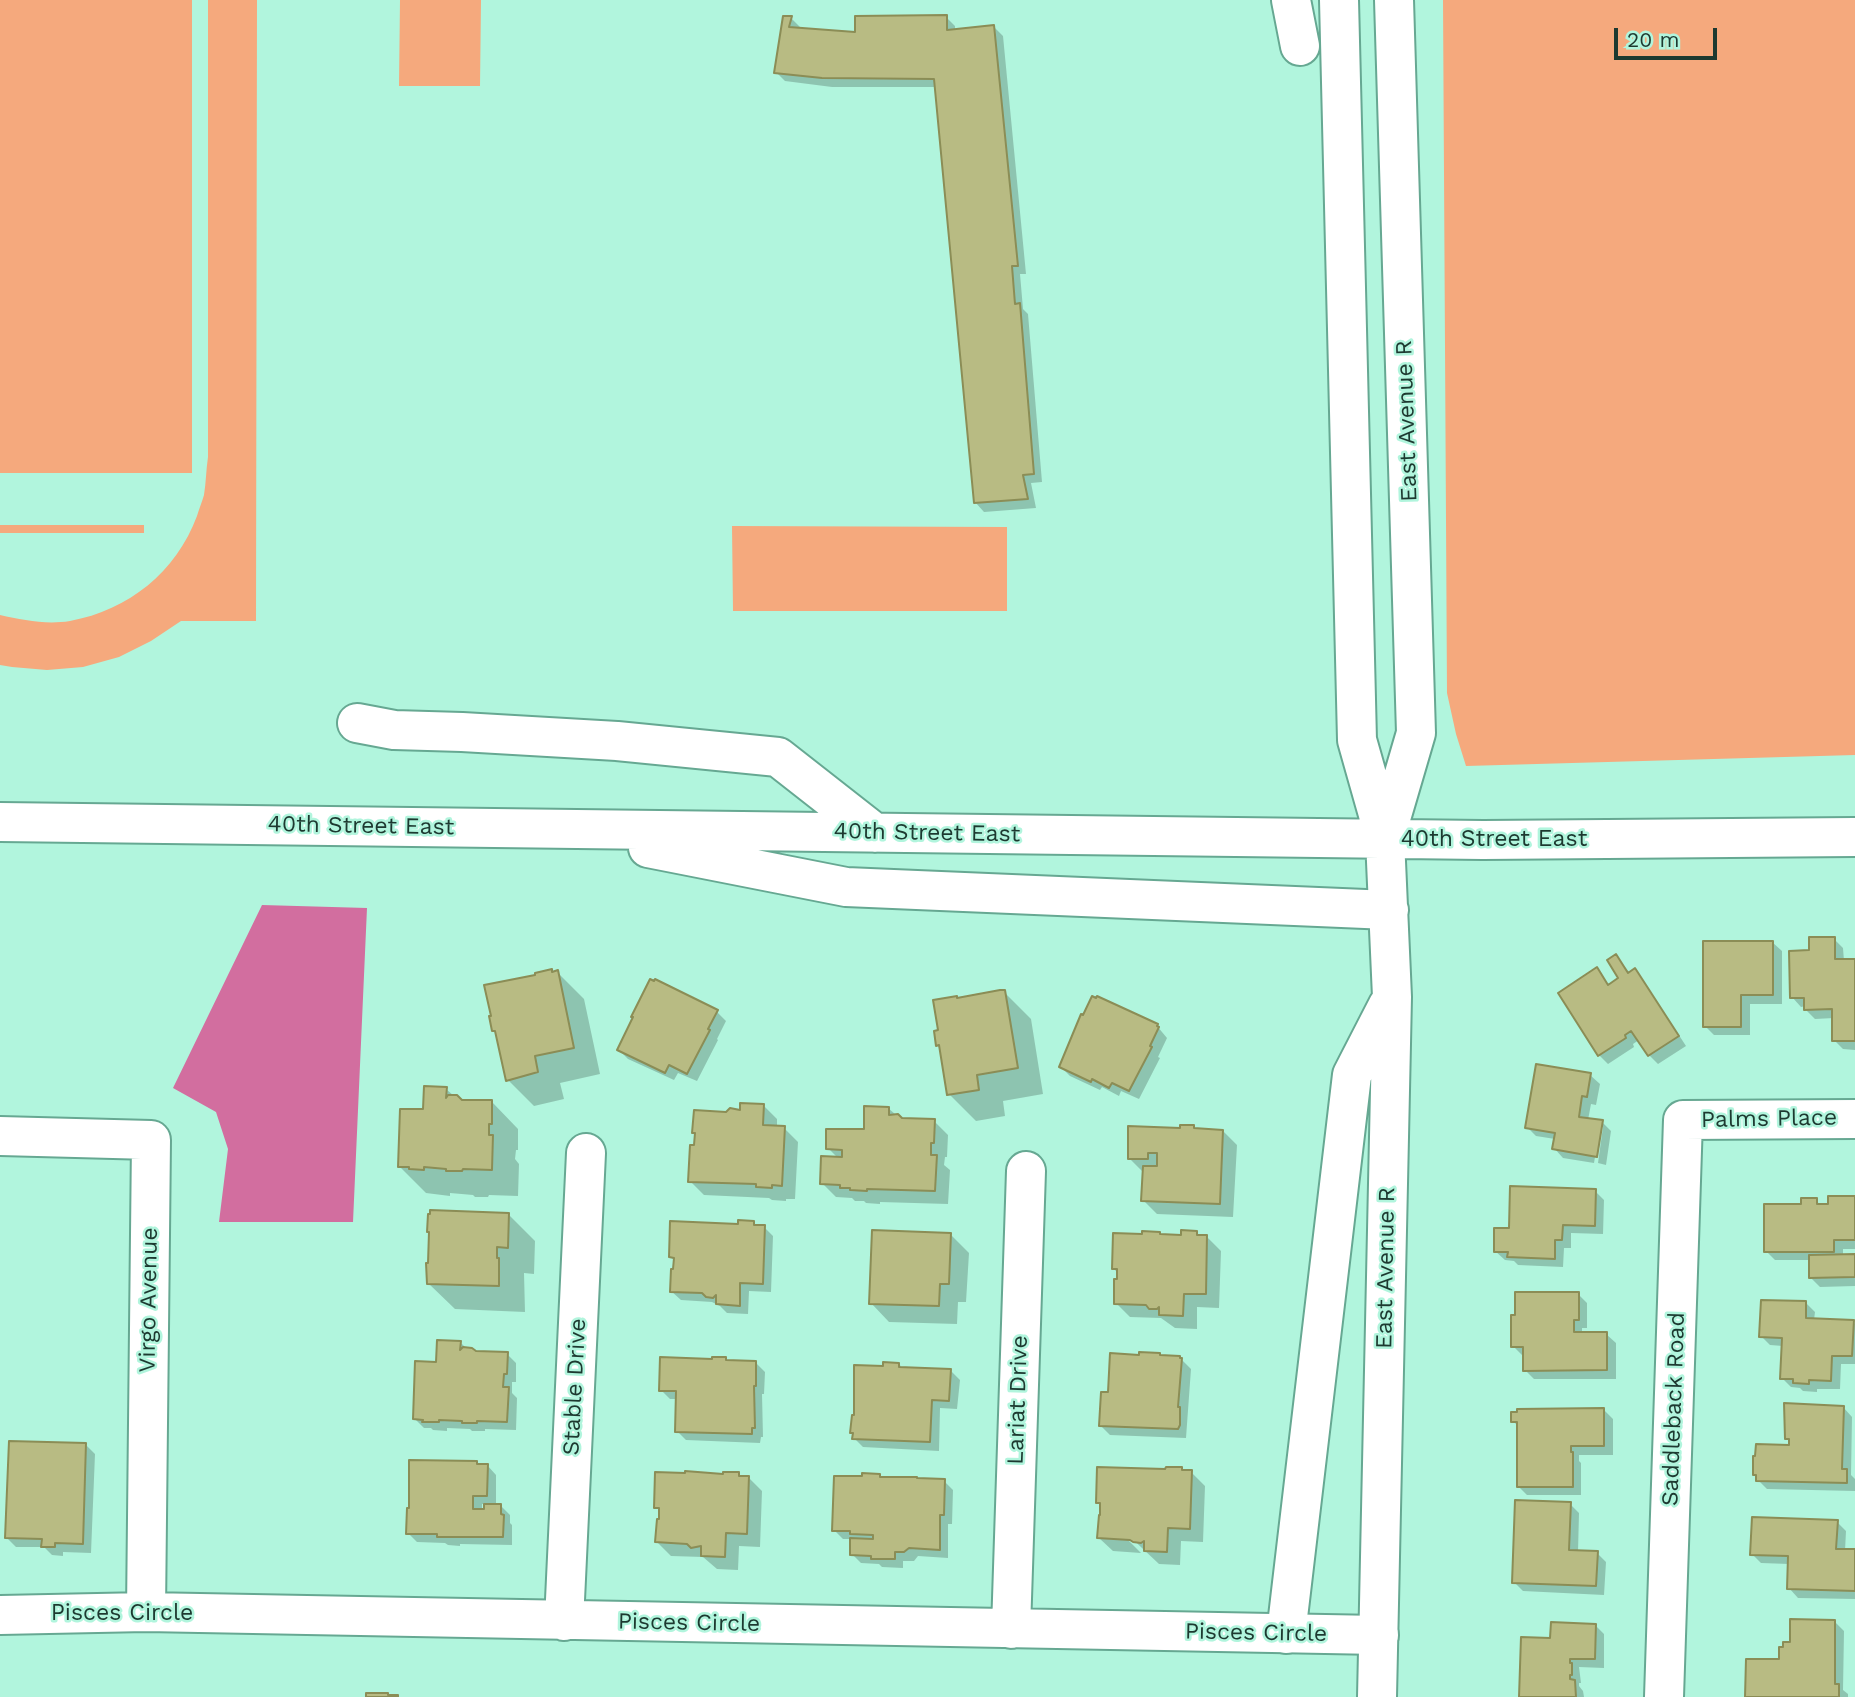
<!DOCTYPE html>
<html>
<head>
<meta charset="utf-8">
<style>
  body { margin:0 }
  #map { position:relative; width:1855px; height:1697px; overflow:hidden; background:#b1f5dd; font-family:"Work Sans",sans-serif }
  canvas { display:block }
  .scale { position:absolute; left:1614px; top:28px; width:103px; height:32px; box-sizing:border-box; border:4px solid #1d3930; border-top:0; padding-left:9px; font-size:21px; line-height:24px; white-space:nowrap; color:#1d3930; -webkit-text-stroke:5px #b1f5dd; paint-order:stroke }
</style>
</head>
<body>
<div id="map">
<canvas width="1855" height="1697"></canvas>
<div class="scale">20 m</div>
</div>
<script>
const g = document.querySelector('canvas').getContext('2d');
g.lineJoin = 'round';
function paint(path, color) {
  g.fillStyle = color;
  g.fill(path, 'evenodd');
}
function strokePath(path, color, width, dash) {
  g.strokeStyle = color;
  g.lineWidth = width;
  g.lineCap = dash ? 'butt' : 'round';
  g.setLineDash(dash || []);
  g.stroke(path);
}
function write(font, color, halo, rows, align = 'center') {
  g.font = font + ' "Work Sans",sans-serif';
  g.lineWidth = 5;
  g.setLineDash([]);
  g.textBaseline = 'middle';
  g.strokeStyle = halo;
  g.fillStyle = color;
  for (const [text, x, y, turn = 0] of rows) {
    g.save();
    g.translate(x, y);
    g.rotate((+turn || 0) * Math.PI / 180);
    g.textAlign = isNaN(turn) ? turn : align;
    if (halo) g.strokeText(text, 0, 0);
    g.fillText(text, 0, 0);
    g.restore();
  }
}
const green = new Path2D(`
  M0,0H192V473H0Z
  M208,0H257L256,621H181L151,641L119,657L83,667L47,670L12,667L0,665V615C23,620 46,625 70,621C129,610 176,572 197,516C199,509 202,502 204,495C206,483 206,470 208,457Z
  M400,0H481L480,86H399Z
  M1443,0H1855V755L1466,766L1456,734L1447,693Z
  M0,525H144V533H0Z
  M732,526L1007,527V611H733Z`);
const water = new Path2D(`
  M262,905L367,908L353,1222H219L228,1149L216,1112L173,1088Z`);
const shadow = new Path2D(`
  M946,17L955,26V31L994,27L1003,36L1026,274H1020L1023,309L1028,314L1042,482L1031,483L1036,508L984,512L975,502L937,87H832L785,81L776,72L791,18L800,27L799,29L857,34Z
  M1834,939L1843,948L1844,961L1855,960V1050L1843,1049L1834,1040V1018L1815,1019L1806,1010V1006L1801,1007L1792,997Z
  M1772,942L1782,951V1004H1750V1035H1714L1705,1026Z
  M1616,956L1630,973L1634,971L1643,980L1686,1046L1658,1064L1649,1055L1639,1040L1633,1044L1634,1047L1608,1064L1599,1055L1597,970L1610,986L1620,979Z
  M557,972L584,999L600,1074L560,1083L564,1099L534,1106L508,1080L498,1035L493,1030L553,973Z
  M1004,992L1031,1019L1043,1094L1003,1101L1005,1116L976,1121L949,1094L941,1048L938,1045L940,1032L958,1000Z
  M714,1009L726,1021L717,1039L718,1040L697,1081L678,1073L674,1080L628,1059L619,1050Z
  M1157,1026L1167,1038L1158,1057L1160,1058L1139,1099L1121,1091L1119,1096L1102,1087L1100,1090L1070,1076L1061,1067Z
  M1590,1075L1600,1084L1596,1105L1591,1104L1588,1120L1602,1122L1611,1131L1606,1165L1598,1163L1603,1127H1600L1594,1163L1563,1158L1554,1148L1555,1139L1536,1136L1527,1127Z
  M446,1089L461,1102H492L518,1129V1150H516L515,1159L519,1164L518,1196L489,1195L488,1197H475L473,1195L450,1193V1196L426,1193L399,1166L424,1111Z
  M763,1105L777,1119V1127L784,1128L798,1142L795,1199H786V1201L772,1200L769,1198L704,1195L690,1181L696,1147V1135L694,1132L726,1114L742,1113Z
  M888,1108L902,1120L934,1121L948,1135L947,1157H945L944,1165L950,1170L948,1204L880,1202V1204L866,1203L864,1201H855L852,1198L836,1197L822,1183L838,1158L828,1148L865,1131Z
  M1194,1127L1197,1130L1223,1131L1237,1145L1233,1217L1157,1214L1143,1200V1172L1129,1158L1182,1130Z
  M1595,1191L1604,1200L1603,1234L1571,1233V1248H1564L1563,1267L1518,1265L1514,1261L1505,1260L1495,1251L1510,1230Z
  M1855,1198V1249H1843V1256H1855V1286L1820,1287L1811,1278L1810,1260H1775L1766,1251L1802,1206L1816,1200L1821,1206Z
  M508,1214L535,1241L534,1274L524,1273L525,1312L455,1309L428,1283Z
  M753,1222L757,1227H764L773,1236L771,1292L749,1291L748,1314L727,1313L720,1306L712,1302L681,1300L671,1291L675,1261L670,1256Z
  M1196,1233L1201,1237H1207L1221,1251L1219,1308L1197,1307V1329L1175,1328L1161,1318L1130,1317L1116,1303L1119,1274L1113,1268L1162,1236L1182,1237Z
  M950,1234L969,1253L966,1302H958L957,1324L889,1322L871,1303Z
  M1578,1294L1587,1303V1328H1582V1334H1606L1616,1343V1379H1534L1525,1370V1355H1522L1513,1346Z
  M1806,1303L1815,1312L1814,1320L1853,1322L1855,1324V1364H1841L1840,1389H1817V1392L1803,1391L1800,1388L1791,1387L1782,1378L1783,1346L1770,1345L1761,1336Z
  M460,1342L467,1349L475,1353L507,1354L516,1363V1382H512V1393L517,1398L516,1430L485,1429V1431H472L470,1429L447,1428V1431L433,1430L431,1428H424L415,1419L438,1364Z
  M1179,1357L1191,1369L1186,1438L1110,1435L1101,1426Z
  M725,1359L729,1362L756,1363L765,1372L764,1394H762L763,1437H761L760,1443L686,1440L677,1431V1399H670L661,1390Z
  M899,1364L903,1369L951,1371L960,1380L957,1409L940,1408L939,1451L863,1447L854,1438L885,1368Z
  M1843,1407L1852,1417L1851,1475L1855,1479V1491L1767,1489L1758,1480L1754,1474L1790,1447V1442L1786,1438Z
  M1604,1410L1613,1419V1455H1579V1461L1581,1463V1495H1527L1518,1486V1426L1513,1421Z
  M86,1445L95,1454L91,1553L63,1552V1556L52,1555L44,1547H16L7,1538Z
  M477,1463L479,1465H487L496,1475V1506H501L510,1515V1523L512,1525V1545L460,1544V1546L448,1545L445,1543L417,1542L408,1533ZM482,1504H486V1511H482Z
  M1182,1469L1185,1472H1191L1205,1486L1203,1542L1181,1541L1180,1565L1159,1564L1125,1532L1123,1535L1141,1553L1113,1551L1099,1538L1102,1506L1098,1502L1167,1471Z
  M738,1474L742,1477H748L762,1491L760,1547L739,1546L738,1570L717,1569L703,1557L671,1556L657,1542L660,1511L656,1507L724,1476Z
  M879,1475L882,1479L944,1481L953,1490L952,1524H948V1558L918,1556L914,1561H903V1568L882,1567L879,1564L861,1563L852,1554V1539H843L834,1530Z
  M1570,1504L1579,1513L1578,1552L1597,1553L1606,1562L1604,1595L1523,1591L1514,1582Z
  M1837,1522L1846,1531L1845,1551H1855V1599L1798,1598L1789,1588V1564L1761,1563L1752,1554Z
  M1835,1622L1844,1631L1843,1690L1848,1694V1697H1748L1781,1661L1791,1644Z
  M1595,1625L1604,1634V1668L1579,1667L1581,1683H1579V1686L1583,1691L1584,1697H1521Z`);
const building = new Path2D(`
  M947,15V30L994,25L1018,266H1012L1015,304L1020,303L1034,474L1023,475L1028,499L974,503L934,79L822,78L774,73L783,16H792L789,27L855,32V16Z
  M1809,937H1835V959H1855V1041H1832V1009L1804,1010V998H1790L1789,951L1809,950Z
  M1703,941H1773V995H1741V1027H1703Z
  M1616,954L1628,973L1635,968L1679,1036L1648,1056L1631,1031L1625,1035L1626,1038L1598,1056L1558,993L1597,967L1608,985L1618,978L1607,960Z
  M552,969V972L558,970L574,1048L535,1056L538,1072L506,1081L495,1031H492L489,1016H491L484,985L535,975V973Z
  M650,979L654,981L655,979L718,1010L708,1029L710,1030L687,1074L669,1065L665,1073L617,1050L633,1017H631Z
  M1000,990H1005L1018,1068L977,1075L979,1090L947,1095L939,1045L936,1046L934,1031L938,1030L933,1000L957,996V998Z
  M1092,996L1096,998L1097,996L1158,1024L1157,1026L1159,1027L1150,1046L1152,1047L1129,1091L1112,1083L1109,1088L1092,1079L1091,1082L1059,1067L1081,1014L1083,1015Z
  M1536,1064L1591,1073L1587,1097L1582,1096L1579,1117L1603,1120L1597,1157L1552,1149L1555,1133L1525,1128Z
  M424,1086L447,1087L446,1098L448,1095H457L462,1100H492V1124H489V1135H493L492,1170L463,1169L462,1171H446V1169L424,1167V1170L409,1169V1167H398L400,1109H423Z
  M740,1103L764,1104L763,1125L785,1126L782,1186L772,1185V1188L756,1187V1184L688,1182L690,1145H694L695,1133H692L694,1110L726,1112L730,1108L740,1110Z
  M864,1106L889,1107V1115L898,1114L902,1118L935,1119L934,1143H931V1155H937L935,1191L867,1189V1191L850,1190V1188H840V1185L820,1184L821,1156L842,1157V1150L826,1149V1129H864Z
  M1180,1125H1194V1128L1223,1130L1220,1204L1141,1201L1143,1166H1157V1153H1148V1159H1128V1126L1180,1128Z
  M1510,1186L1596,1189L1595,1226L1563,1225L1562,1240H1555V1259L1507,1257L1508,1252H1494V1228H1509Z
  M1828,1196H1855V1240H1834V1252H1764V1204H1801V1198H1817V1204H1828Z
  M430,1210L509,1213L508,1248L497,1247V1258H499V1286L427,1284L426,1263H428L429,1232H427L428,1214H430Z
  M738,1220L754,1221V1225H765L763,1284L740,1283V1306L716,1304V1295L713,1298L706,1297L702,1293L670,1292L671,1269H673L674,1258L669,1257L670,1221L738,1224Z
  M872,1230L951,1233L949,1284H940L939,1306L869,1304Z
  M1181,1230L1197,1231V1235H1207L1206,1294H1184L1183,1316L1159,1315V1307L1157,1309H1149L1146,1305L1114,1304V1279H1117V1269H1112L1113,1233L1142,1234V1231L1160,1232V1234L1181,1235Z
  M1855,1254V1277L1809,1278V1255Z
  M1515,1292H1579V1320H1574V1332H1607V1370L1523,1371V1347H1511V1315H1515Z
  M1761,1300L1806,1301V1318L1854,1320L1852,1356H1832L1831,1381L1809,1380V1384L1793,1383V1379H1780L1782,1338L1759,1337Z
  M437,1340L461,1341L460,1350L463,1347L472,1348L476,1351L508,1352L507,1374H504L503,1387H509L507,1422L477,1421V1423H462V1421L439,1420V1422H422L423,1420L413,1419L415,1361L436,1362Z
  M1139,1352L1160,1353V1355L1180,1356V1358H1182L1178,1407H1180V1425L1178,1429L1099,1426L1101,1392H1108L1110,1353L1139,1355Z
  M660,1357L712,1359V1357H726V1360L756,1361V1386H754L755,1428H752V1434L675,1432L676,1391H659Z
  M883,1362L899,1363V1367L951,1369L949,1401L932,1400L930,1442L852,1439L853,1433H850L852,1415H854V1365L883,1366Z
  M1784,1403L1844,1406L1842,1469H1847V1483L1756,1481V1475H1753V1456H1755L1756,1444L1789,1445V1439H1785Z
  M1604,1408V1446H1571V1452H1573V1487H1517V1422H1511V1412H1517V1409Z
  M9,1441L86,1443L83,1544L55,1543V1547H41L42,1539L5,1538Z
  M409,1460L477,1461V1464H488L487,1496H473V1509H484V1504H501V1514L504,1515L503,1537H437V1534H406L407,1508H409Z
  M1097,1467L1165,1469L1166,1467H1182V1470H1192L1190,1529L1168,1528L1167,1552L1144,1551V1541L1141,1543L1133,1542L1130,1540L1097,1538L1099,1515H1100V1503H1096Z
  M685,1471L723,1474V1472H739V1476H749L747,1534L726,1533L725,1557L701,1556V1546L691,1548L687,1544L655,1542L657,1519H659V1508H654L655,1472L685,1473Z
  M862,1473L880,1474V1477H917V1478L945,1479L944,1515H940V1550L909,1548L904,1552H895V1559H871V1556L850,1555V1538L873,1539V1535L850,1534V1531H832L834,1476H862Z
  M1515,1500L1571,1502L1569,1550L1598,1551L1596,1586L1512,1583Z
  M1752,1517L1838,1520L1836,1549H1855V1591L1787,1589L1788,1556L1750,1555Z
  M1790,1619L1835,1620V1684H1839V1697H1745L1746,1659H1779V1647H1783V1642H1790Z
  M1551,1622L1596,1624L1595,1659H1570V1663H1572V1675H1570V1679L1575,1680L1576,1697H1519L1521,1637L1550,1638Z
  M366,1693H388V1695H398V1697H366Z`);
const minor = new Path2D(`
  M0,1136L151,1140L146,1612
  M0,1615L146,1612L1379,1635
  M564,1621L586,1153
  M1011,1629L1026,1171
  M1664,1697L1683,1120L1855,1119`);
const secondary = new Path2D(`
  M1291,0L1300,46
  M1339,0L1357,740L1385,839L1392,997L1377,1697
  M357,723L394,730L462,732L617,741L778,757L875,833
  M0,822L1483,840L1855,837
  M1385,839L1416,733L1394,0
  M648,848L846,887L1389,910
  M1286,1634L1352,1075L1388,1005`);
const streetNames = [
  ["East Avenue R",1407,421,-92],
  ["40th Street East",361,826,1],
  ["40th Street East",927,833,1],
  ["40th Street East",1494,839],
  ["Palms Place",1769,1119,-1],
  ["East Avenue R",1386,1268,-89],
  ["Virgo Avenue",149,1300,-89],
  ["Stable Drive",575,1387,-87],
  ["Lariat Drive",1018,1400,-88],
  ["Saddleback Road",1674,1409,-88],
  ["Pisces Circle",122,1613],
  ["Pisces Circle",689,1623,1],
  ["Pisces Circle",1256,1633,1]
];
paint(green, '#f5a97d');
paint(water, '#d26e9f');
paint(shadow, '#0003');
paint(building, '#b8bb83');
strokePath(building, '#8b8d56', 2);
strokePath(minor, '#66a892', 42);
strokePath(secondary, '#66a892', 42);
strokePath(minor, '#fff', 38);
strokePath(secondary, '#fff', 38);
write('23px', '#1d3930', '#b1f5dd', streetNames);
</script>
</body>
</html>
